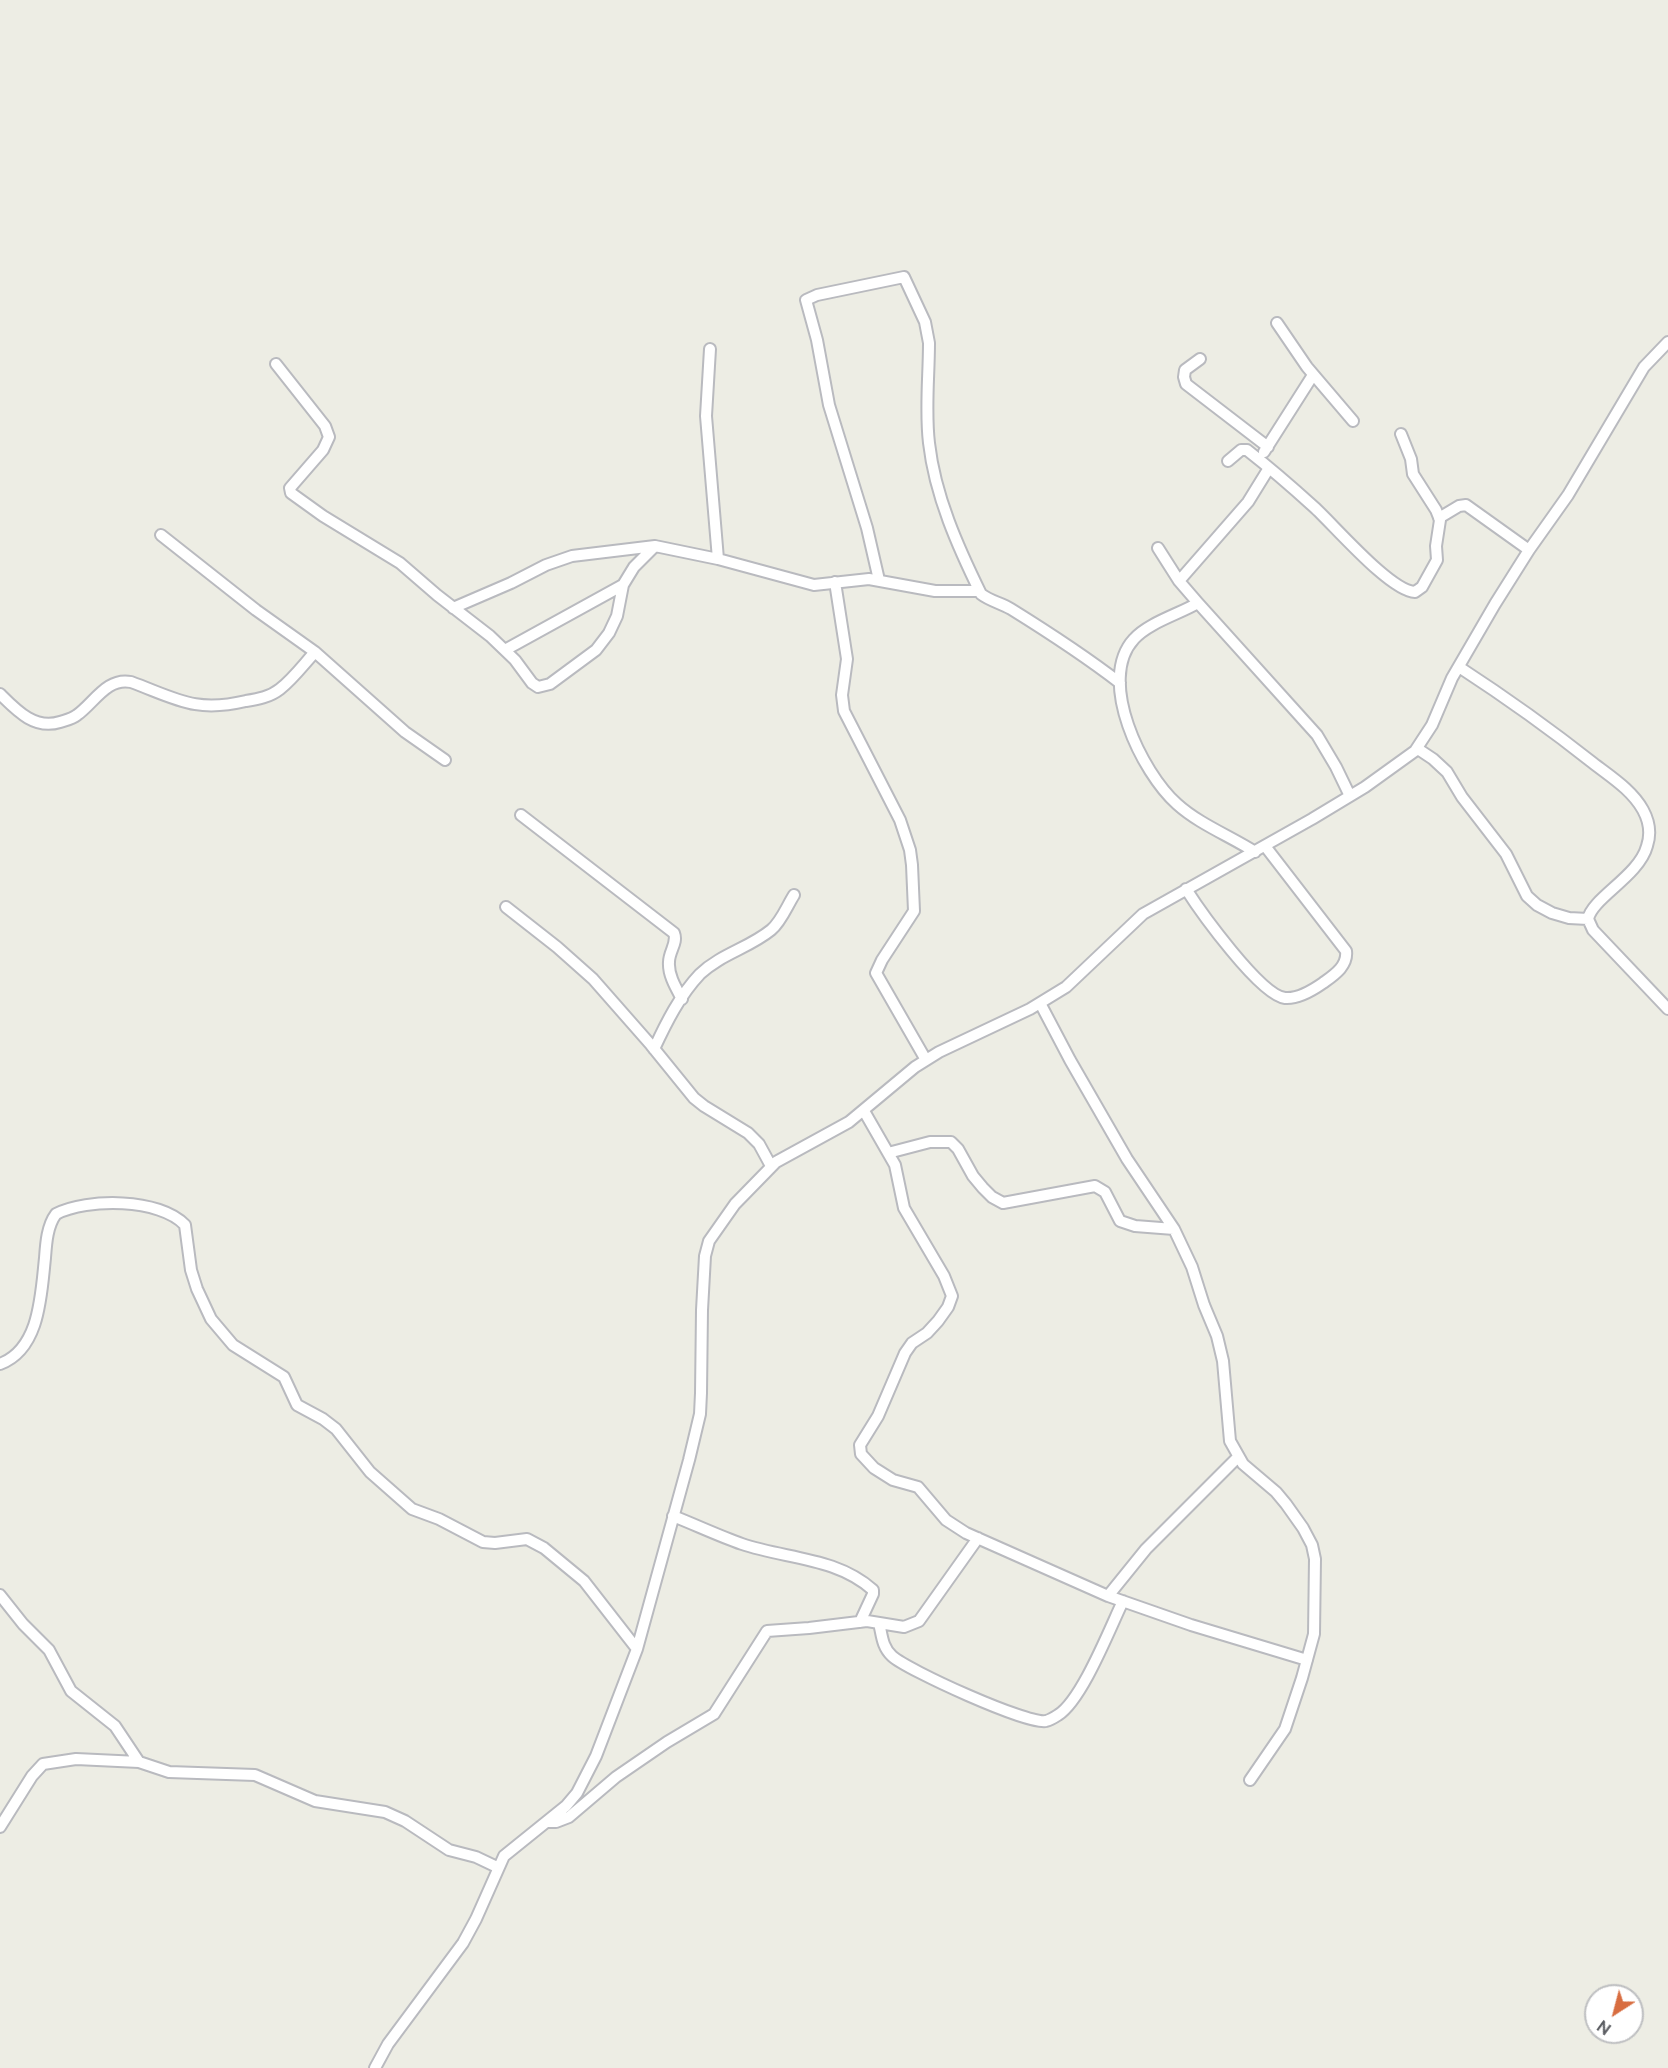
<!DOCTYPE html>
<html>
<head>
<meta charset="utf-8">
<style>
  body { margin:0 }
  #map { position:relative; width:1668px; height:2068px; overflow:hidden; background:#edede4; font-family:Raleway,sans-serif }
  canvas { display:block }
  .north { position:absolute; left:1584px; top:1984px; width:60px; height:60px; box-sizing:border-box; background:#fff; border:2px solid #bebfc1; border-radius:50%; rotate:216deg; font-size:16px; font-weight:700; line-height:24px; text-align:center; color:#5c5e63 }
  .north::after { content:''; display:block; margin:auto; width:21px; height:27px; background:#d86d40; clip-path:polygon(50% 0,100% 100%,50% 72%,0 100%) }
</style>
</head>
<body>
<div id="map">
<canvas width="1668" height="2068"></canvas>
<div class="north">N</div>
</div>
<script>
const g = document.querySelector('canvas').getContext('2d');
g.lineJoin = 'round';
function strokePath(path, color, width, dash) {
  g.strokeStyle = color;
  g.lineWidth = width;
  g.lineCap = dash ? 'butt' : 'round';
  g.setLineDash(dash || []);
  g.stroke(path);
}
const street = new Path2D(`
  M1277,323L1307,367L1353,421
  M710,349L706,416L718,559
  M1200,359L1185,370L1184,377L1186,384L1268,447
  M276,364L325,426L329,437L323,450L290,488L291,493L323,516L400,563L437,595L490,636L515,660L532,683L538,687L550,684L596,650L609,633L617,616L623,585L634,567L655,546
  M1264,452L1313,375
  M1228,461L1241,450H1247C1270,468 1292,487 1314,507C1334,525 1390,591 1415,592L1422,587L1437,560L1436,546L1440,520L1436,510L1413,474L1411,459L1401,434
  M1439,518L1459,506L1466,505L1529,550
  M161,535L256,610L315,652L405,732L445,760
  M1158,548L1179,581L1198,603L1317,735L1336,767L1350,796
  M879,580L867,528L829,405L817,340L806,300L817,295L904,277L925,322L929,343C929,376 925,410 929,443C935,496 958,547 981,594C990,601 1001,603 1011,609C1048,632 1085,656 1120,683
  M1179,581L1248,502L1269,468
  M835,582L847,659L842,695L844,711L900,820L910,850L912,865L914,911L882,960L876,973L926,1060
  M1198,603C1179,614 1148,623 1134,639C1096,680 1142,773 1177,804C1199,824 1230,836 1255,852
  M453,608L511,583L546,565L572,556L655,546L718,559L814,585L869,579L935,591H979
  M505,650L623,585
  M1459,667C1505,697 1550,729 1593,763C1611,777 1632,790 1643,810C1649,821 1651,834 1647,846C1639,876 1592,898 1588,919L1593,930L1668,1009
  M0,694C17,711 35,730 60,722C66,720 72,719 77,715C94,703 107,677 131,682C177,699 195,713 246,701C258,699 270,697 280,689C293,679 304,664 315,652
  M1418,749L1433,759L1447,772L1462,797L1506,854L1527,896L1537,905L1552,913L1569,918L1588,919
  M521,815L674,933C678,943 669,951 669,962C668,975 676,988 682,999
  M1186,889C1200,911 1260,995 1285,998C1297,999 1313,990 1323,983C1334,975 1348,966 1346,951L1265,846
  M506,907L557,947L593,979L651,1045L694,1098L704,1106L748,1133L759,1144L771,1166
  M1040,1003L1070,1060L1127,1159L1174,1229L1192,1267L1204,1305L1217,1336L1223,1361L1230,1441L1243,1464L1276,1492L1286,1504L1303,1528L1312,1545L1315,1559L1314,1634L1302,1678L1285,1729L1250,1780
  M654,1049C666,1023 680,995 700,974C721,954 749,948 771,930C781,922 787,906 794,895
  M864,1111L895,1165L904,1208L944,1276L952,1296L948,1307L938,1321L927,1333L912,1343L905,1353L878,1416L860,1445L861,1454L874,1468L893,1480L918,1487L946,1520L966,1533L1108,1596L1191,1625L1307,1660
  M888,1153L930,1142H951L958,1149L973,1176L983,1188L992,1197L1003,1203L1095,1186L1105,1192L1120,1221L1135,1226L1174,1229
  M0,1364C40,1349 41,1295 45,1258C46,1244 47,1226 56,1214C87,1198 160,1198 185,1225L191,1270L197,1289L211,1319L233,1345L284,1377L297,1405L323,1419L336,1429L370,1472L412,1509L439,1519L483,1542L495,1543L527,1539L544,1548L584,1581L637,1649
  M673,1516C696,1525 719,1536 742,1544C786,1559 836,1557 873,1590V1594L860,1622
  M0,1595L23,1624L49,1650L71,1691L115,1726L139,1762
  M1108,1596L1146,1549L1238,1457
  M879,1623C882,1635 882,1647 892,1656C907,1670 1028,1725 1046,1721C1050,1720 1055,1717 1058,1715C1082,1700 1110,1628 1123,1601
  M548,1822H556L569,1817L616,1777L667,1742L714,1714L767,1631L809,1628L867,1621L904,1627L919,1621L978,1538
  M0,1827L32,1776L43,1764L76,1759L139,1762L169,1772L255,1775L315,1801L385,1812L405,1821L449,1850L476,1857L497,1867
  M375,2068L388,2044L463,1943L476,1919L504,1856L566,1806L577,1793L596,1756L637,1649L689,1460L700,1414L701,1393L702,1310L705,1256L709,1241L735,1204L776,1162L849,1122L915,1067L939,1052L1030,1009L1066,987L1143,914L1312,819L1365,787L1415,751L1432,725L1452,678L1495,604L1529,550L1568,495L1644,367L1668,342`);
strokePath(street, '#b9babf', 14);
strokePath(street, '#fff', 10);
</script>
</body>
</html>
